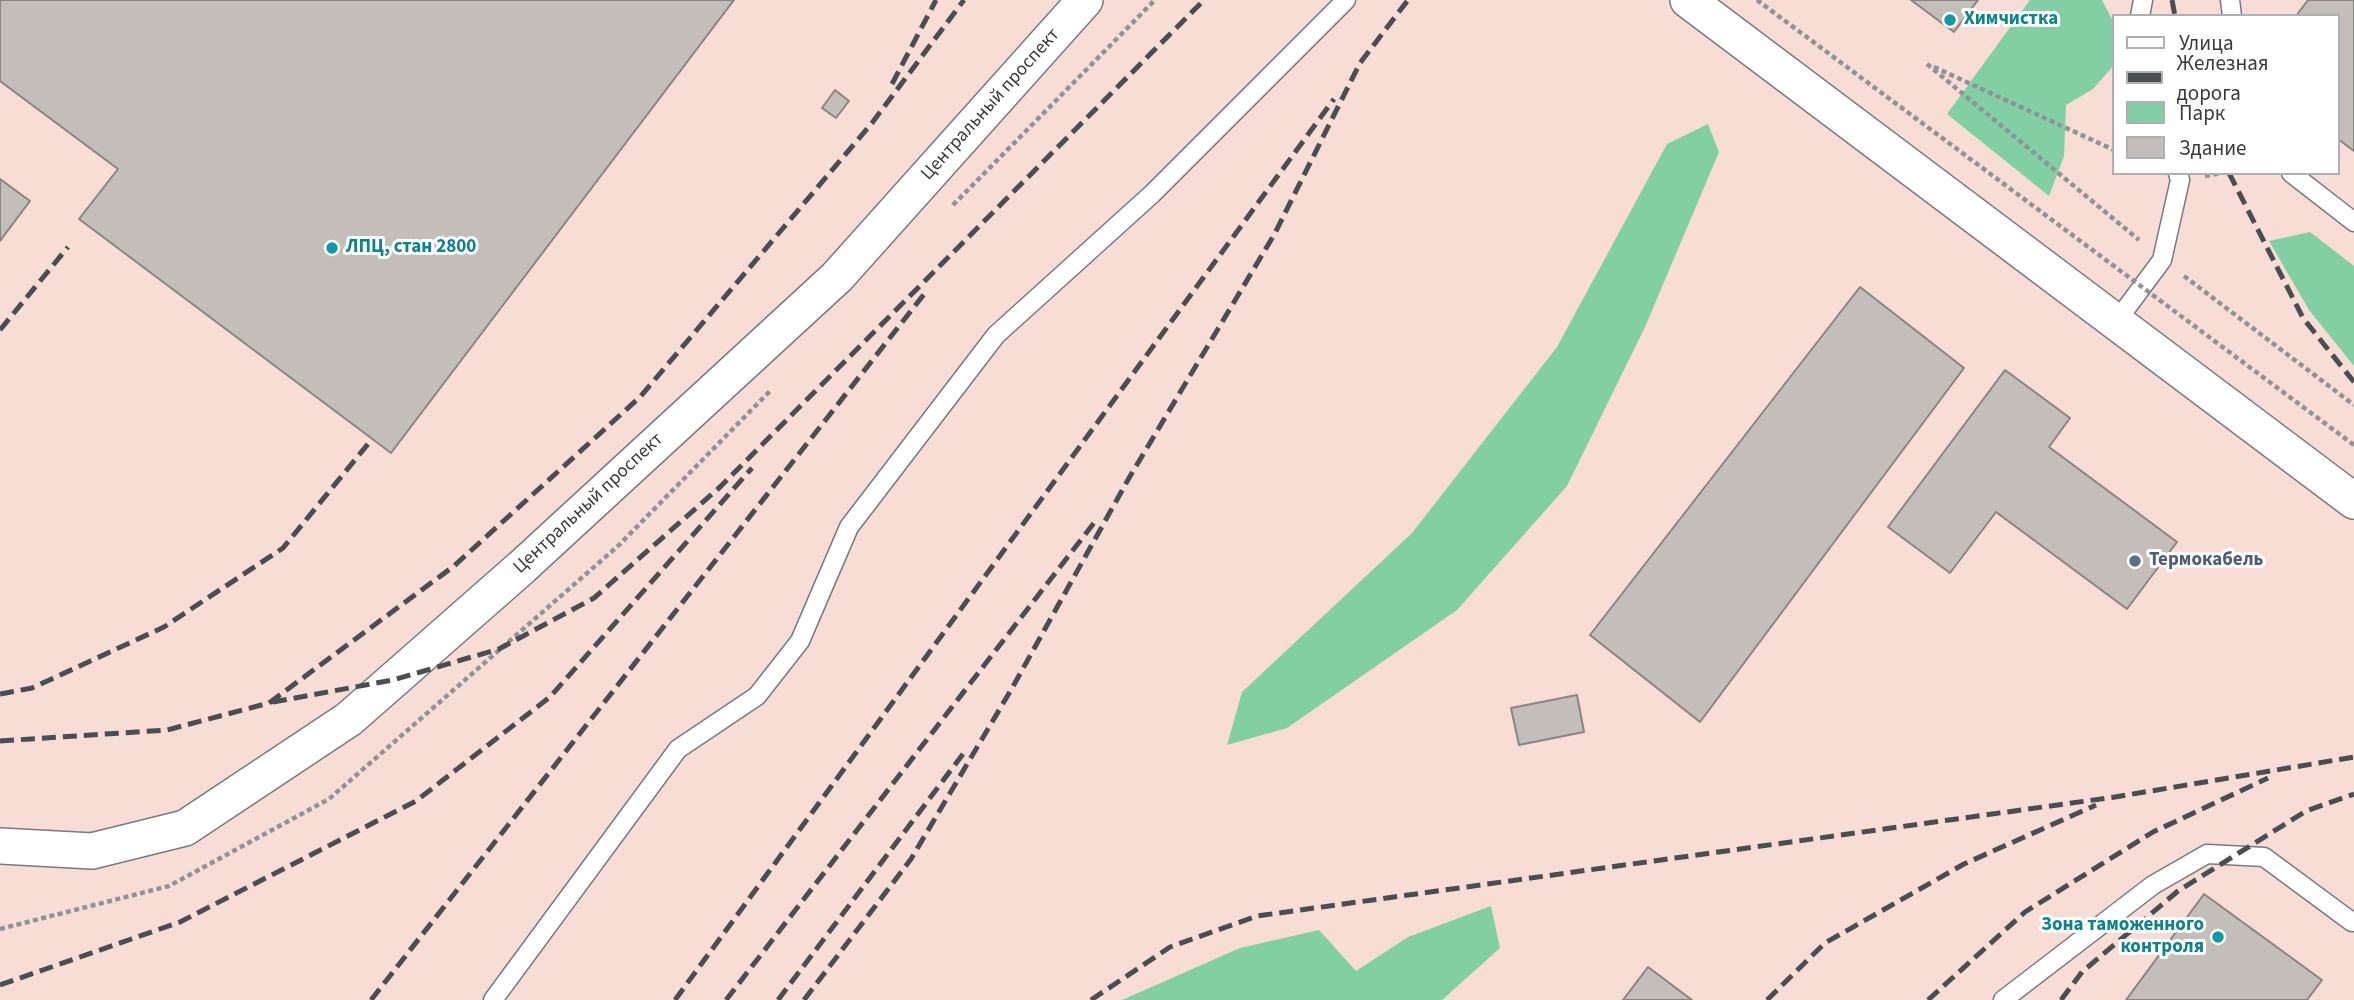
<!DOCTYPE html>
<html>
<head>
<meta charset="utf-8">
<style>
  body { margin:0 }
  #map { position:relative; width:2354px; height:1000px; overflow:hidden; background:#e9eef2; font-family:"Source Sans 3",sans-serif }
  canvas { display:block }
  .legend { position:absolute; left:2112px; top:14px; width:228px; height:161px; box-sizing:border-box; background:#fff; border:2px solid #afb0b1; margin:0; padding:9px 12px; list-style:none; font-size:21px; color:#383a3c }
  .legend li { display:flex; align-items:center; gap:14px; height:35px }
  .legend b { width:35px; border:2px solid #afb0b1 }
</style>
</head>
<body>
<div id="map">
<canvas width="2354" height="1000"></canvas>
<ul class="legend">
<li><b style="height:9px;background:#fff"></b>Улица</li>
<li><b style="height:9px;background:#4b4e50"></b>Железная дорога</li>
<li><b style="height:19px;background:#82cfa5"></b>Парк</li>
<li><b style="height:19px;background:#c3beba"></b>Здание</li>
</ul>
</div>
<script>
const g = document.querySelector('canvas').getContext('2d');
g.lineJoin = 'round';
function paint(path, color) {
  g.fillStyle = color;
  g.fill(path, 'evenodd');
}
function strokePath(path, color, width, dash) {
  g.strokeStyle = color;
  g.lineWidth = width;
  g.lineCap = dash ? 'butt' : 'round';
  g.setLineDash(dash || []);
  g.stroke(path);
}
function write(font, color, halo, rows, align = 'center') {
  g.font = font + ' "Source Sans 3",sans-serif';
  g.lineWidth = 6;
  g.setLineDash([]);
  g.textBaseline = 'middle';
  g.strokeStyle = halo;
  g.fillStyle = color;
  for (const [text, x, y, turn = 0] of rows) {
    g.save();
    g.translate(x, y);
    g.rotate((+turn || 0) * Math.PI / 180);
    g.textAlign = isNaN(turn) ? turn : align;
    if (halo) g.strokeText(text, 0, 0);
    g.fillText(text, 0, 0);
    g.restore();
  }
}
const industrial = new Path2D(`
  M0,0H2354V1000H0ZM2114,16H2338V173H2114Z`);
const green = new Path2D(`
  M2030,0H2102L2114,23V65L2093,89L2066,105L2064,156L2049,196L1947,114Z
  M1708,124L1719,152L1645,327L1567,486L1457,610L1287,728L1227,745L1242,692L1412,533L1557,347L1667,144Z
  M2310,232L2354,266V366L2309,310L2269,241Z
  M1491,906L1500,948L1442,1000H1122L1240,948L1319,930L1356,971L1408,937Z`);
const building = new Path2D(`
  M0,0H734L391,453L79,219L118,169L0,81Z
  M1911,0H1978L1954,32Z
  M2308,0H2354V151L2338,139V16H2296Z
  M835,90L849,101L836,118L822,108Z
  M0,179L30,201L0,241Z
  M1860,287L1964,368L1700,722L1590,635Z
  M2005,370L2070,418L2049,447L2177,542L2127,609L1996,512L1950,573L1888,527Z
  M1577,695L1584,732L1519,745L1511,708Z
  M2204,894L2322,980L2307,1000H2126Z
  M1648,967L1692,1000H1623Z`);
const path = new Path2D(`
  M1927,64L2139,240
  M1934,67L2114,150
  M2205,176L2221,173
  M953,205L1155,0
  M2184,276L2354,405
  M0,929L169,886L329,799L618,546L770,391`);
const lane = new Path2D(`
  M2230,0L2232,16
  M2140,16L2143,0
  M2291,173L2354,222
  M2116,322L2162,260L2180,180L2178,173
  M493,1000L678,749L757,696L800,641L849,527L996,335L1152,194L1346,0
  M2003,1000L2153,885L2207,854L2264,857L2352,922`);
const street = new Path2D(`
  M1688,0L2354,501
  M0,846L92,851L185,828L349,719L522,567L837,277L1085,0`);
const rail = new Path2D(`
  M2172,0L2175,16
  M892,84L936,0
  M2229,173L2303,318L2354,382
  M0,330L68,247
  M0,694L32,688L164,627L283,548L372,439
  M273,702L393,680L499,649L594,598L720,487L1204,0
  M0,741L167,730L269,703L454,566L640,397L872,123L964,0
  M0,985L180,922L416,801L550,697L752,468
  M371,1000L925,293
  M675,1000L1334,99
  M726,1000L1097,519
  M778,1000L963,754
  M804,1000L911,859L1011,690L1129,478L1274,235L1360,63L1408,0
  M1091,1000L1170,947L1257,916L2115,797L2354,757
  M1767,1000L1825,943L1964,864L2096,805
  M1928,1000L2025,912L2153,832L2268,778
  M2061,1000L2082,972L2178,891L2306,811L2354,794`);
const pathBridge = new Path2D(`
  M1757,0L2354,445`);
const markers = [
  [1950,20,7,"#0f9aa8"],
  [332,248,7,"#0f9aa8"],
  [2135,561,7,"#5c6f8a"],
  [2218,937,7,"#0f9aa8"]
];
const cultureNames = [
  ["Химчистка",1964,20],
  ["ЛПЦ, стан 2800",346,248],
  ["Зона таможенного",2204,926,"right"],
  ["контроля",2204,948,"right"]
];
const streetNames = [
  ["Центральный проспект",991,105,-48],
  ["Центральный проспект",589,504,-43]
];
const serviceNames = [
  ["Термокабель",2149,561]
];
paint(industrial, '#f7ddd6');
paint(green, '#82cfa5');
paint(building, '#c3beba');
strokePath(building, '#888480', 2);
strokePath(lane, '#767a7e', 21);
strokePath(street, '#767a7e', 38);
strokePath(path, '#8f9396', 4.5, [5, 3.5]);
strokePath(lane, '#fff', 18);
strokePath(street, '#fff', 35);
strokePath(rail, '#4b4e50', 5, [14, 7]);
strokePath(pathBridge, '#8f9396', 4.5, [5, 3.5]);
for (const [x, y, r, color] of markers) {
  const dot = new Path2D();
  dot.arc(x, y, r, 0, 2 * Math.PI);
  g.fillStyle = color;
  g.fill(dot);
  strokePath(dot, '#fff', 2.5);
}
write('bold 19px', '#0d838f', '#fff', cultureNames, 'left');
write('19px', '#383a3c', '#fff', streetNames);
write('bold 19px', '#4e5e75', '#fff', serviceNames, 'left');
</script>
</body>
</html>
